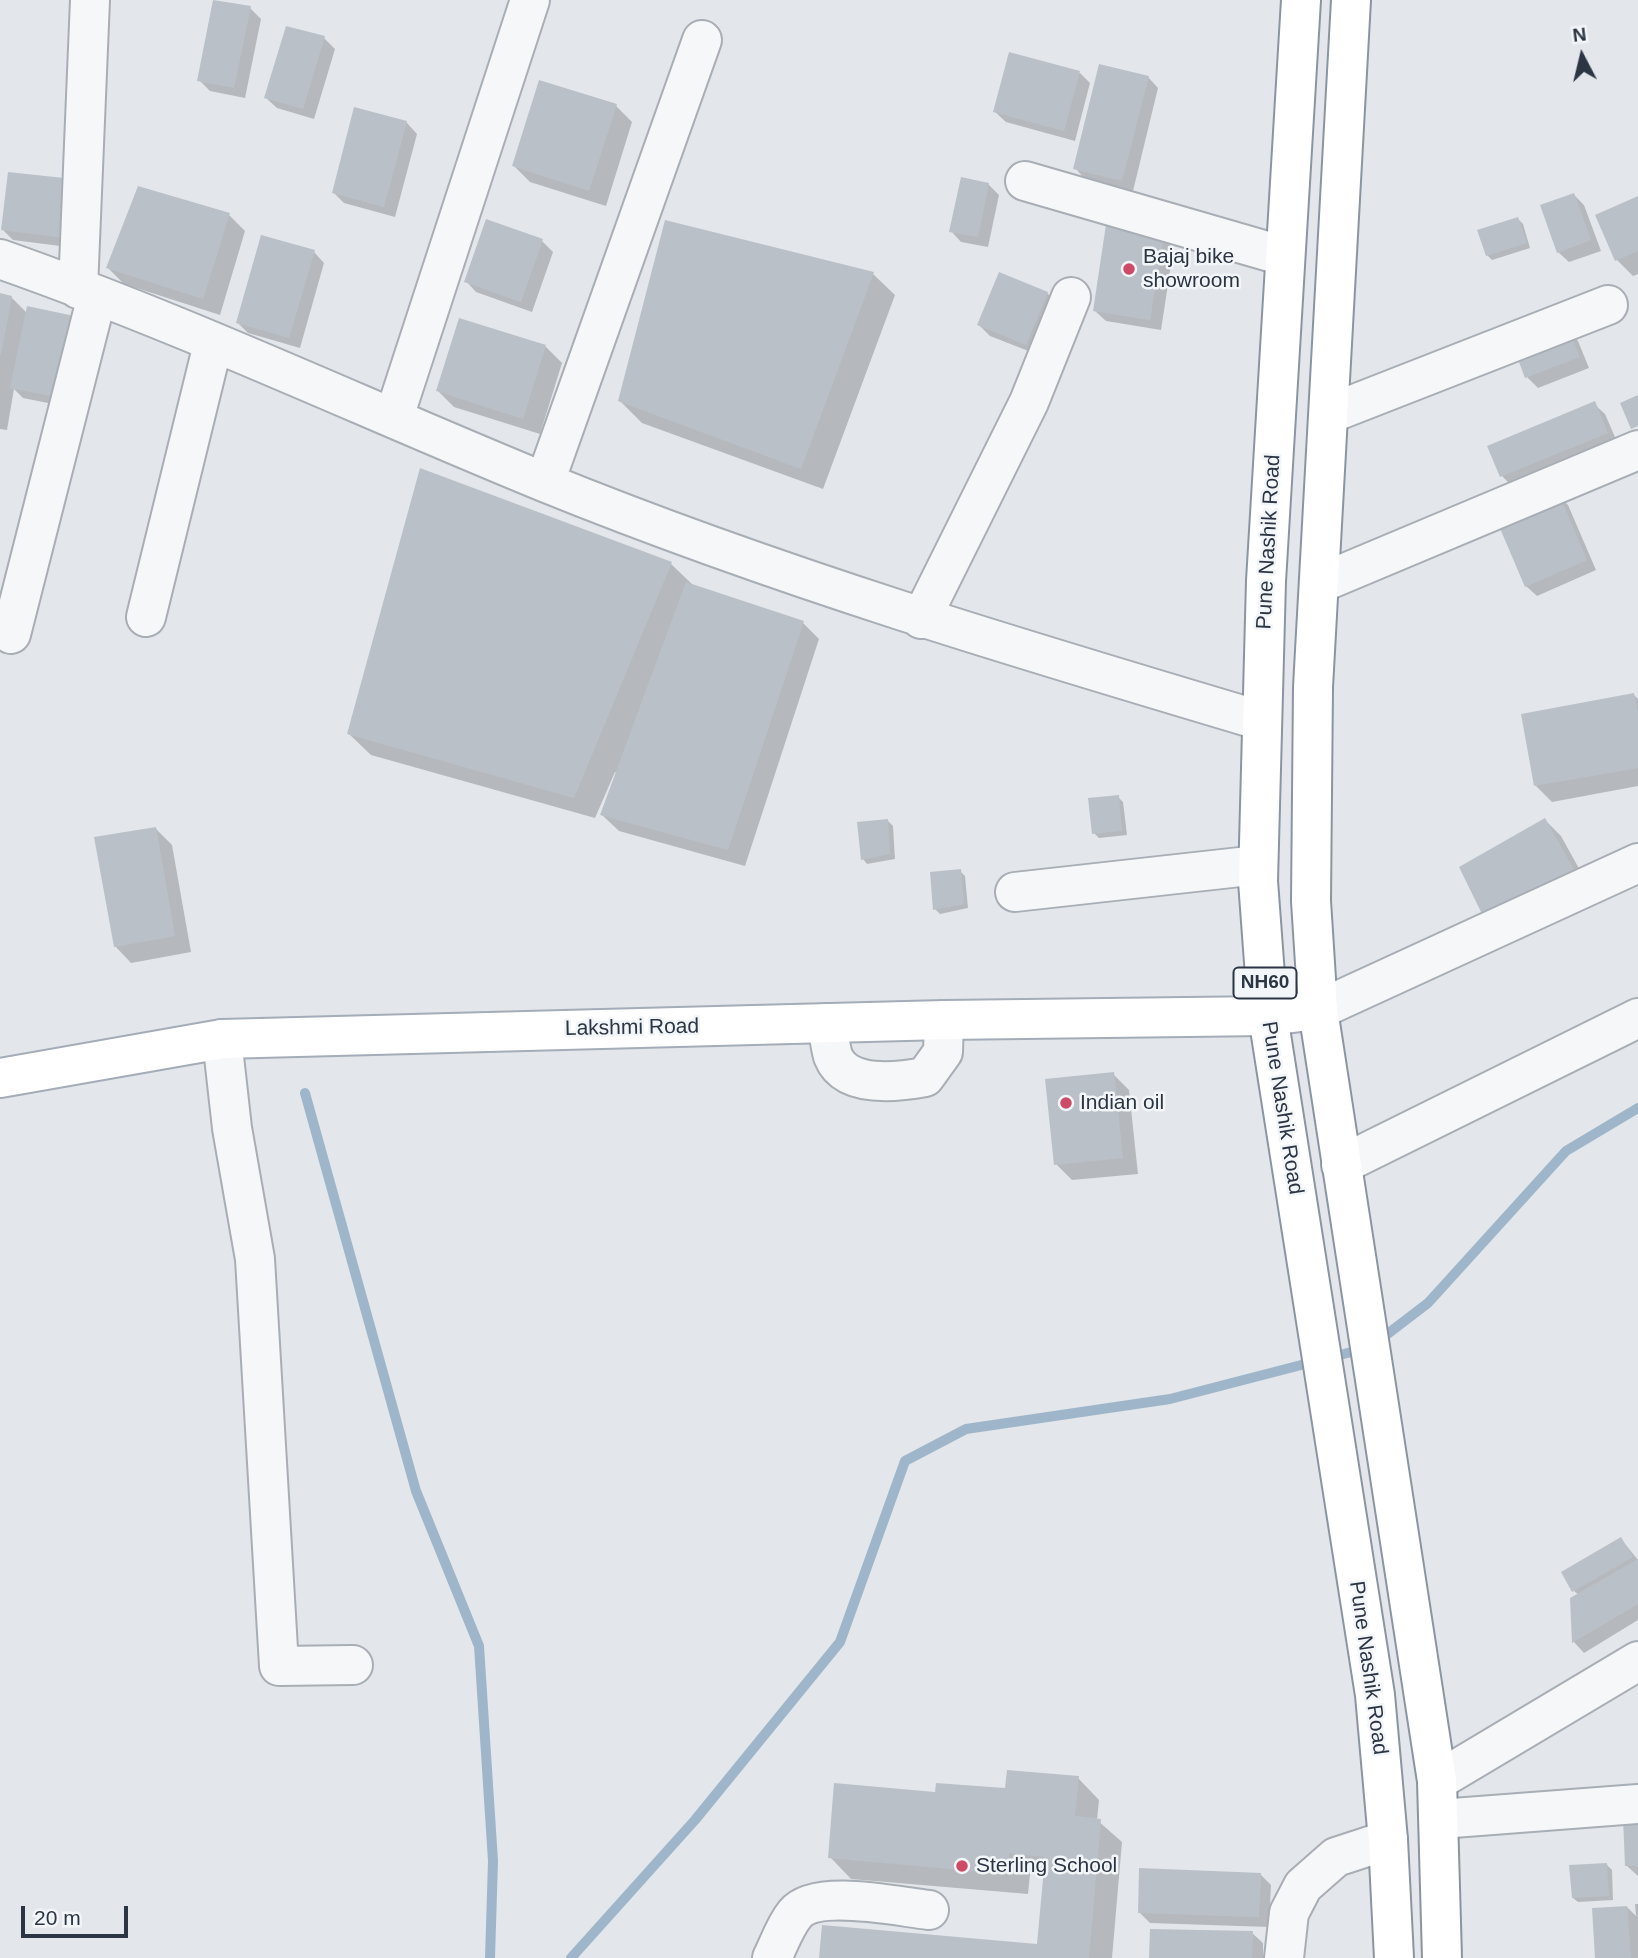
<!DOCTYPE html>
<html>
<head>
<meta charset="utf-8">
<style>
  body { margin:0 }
  #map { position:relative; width:1638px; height:1958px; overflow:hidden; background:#e3e7eb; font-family:Helvetica,sans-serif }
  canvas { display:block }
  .north { position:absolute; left:1547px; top:21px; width:70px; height:70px; -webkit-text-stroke:5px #f3f6f8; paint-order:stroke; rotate:353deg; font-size:19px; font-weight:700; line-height:28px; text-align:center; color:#2b3543 }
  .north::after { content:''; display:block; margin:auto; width:24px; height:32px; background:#2b3543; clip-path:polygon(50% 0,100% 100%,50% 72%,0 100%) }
  .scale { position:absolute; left:21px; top:1906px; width:107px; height:32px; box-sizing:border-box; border:4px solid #2b3543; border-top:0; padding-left:9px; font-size:21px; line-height:24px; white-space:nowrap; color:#2b3543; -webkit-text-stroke:5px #f3f6f8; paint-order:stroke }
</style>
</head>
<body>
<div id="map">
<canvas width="1638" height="1958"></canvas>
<div class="north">N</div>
<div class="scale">20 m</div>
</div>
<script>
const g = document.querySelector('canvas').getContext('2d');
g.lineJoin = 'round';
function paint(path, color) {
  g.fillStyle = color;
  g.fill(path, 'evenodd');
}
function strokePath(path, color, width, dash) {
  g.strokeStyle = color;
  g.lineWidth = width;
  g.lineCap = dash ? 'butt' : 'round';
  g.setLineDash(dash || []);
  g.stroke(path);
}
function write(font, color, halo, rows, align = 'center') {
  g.font = font + ' Helvetica,sans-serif';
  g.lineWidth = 5;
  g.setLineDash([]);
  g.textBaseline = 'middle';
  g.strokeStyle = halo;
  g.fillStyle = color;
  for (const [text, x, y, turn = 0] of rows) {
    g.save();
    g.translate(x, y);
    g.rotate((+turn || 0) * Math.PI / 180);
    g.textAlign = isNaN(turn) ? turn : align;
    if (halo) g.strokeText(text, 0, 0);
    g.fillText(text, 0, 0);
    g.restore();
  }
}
const shadow = new Path2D(`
  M250,8L261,19L245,98L210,91L199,80Z
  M324,38L335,49L314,119L277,108L266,98Z
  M1080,73L1090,83L1075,141L1006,122L995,112Z
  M1148,77L1158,88L1133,191L1085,179L1075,168Z
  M616,106L632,122L606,206L530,182L514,166Z
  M356,109L407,123L417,134L395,217L344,203L334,193Z
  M9,174L76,248L13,240L3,230Z
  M988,184L999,195L988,247L961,242L951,231Z
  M1574,195L1584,205L1601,251L1569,262L1558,252Z
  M1638,198V274L1633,276L1617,260Z
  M229,215L245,231L220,315L124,284L108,268Z
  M1518,219L1523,224L1530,248L1492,260L1487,255Z
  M1165,228L1175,239L1161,330L1106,321L1095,311Z
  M542,241L553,252L532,312L476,292L466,281Z
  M314,252L324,263L300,348L248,333L238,323Z
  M873,274L895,295L823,489L642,423L620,401Z
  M1047,293L1058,304L1036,354L990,336L979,325Z
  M0,295L11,297L28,314L73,408L23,398L14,389L7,430L0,429Z
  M460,320L546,347L562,363L540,434L454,407L438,391Z
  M1568,330L1578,341L1589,368L1538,388L1527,377Z
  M1594,404L1605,414L1618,444L1513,487L1502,476L1490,447Z
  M1557,494L1568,505L1596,570L1537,596L1526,586Z
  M671,564L693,585L803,623L819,639L745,866L619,831L602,815L618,773L615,772L595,818L371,755L349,734Z
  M1634,695L1638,699V786L1552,802L1536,786Z
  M1118,797L1123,802L1127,835L1099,838L1094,833Z
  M1545,820L1561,836L1592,892L1485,915Z
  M888,821L893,826L895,859L867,864L863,859Z
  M156,829L172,845L191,952L131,963L115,946Z
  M960,871L965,876L968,908L940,914L935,909Z
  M1113,1074L1129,1090L1138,1174L1072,1180L1056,1164Z
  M1621,1539L1638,1560V1620L1584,1653L1574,1642L1572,1599L1579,1595L1574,1591Z
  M1078,1778L1099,1800L1097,1820L1122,1842L1112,1958H821L1038,1946L1045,1875L1030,1874L1028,1894L851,1879L830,1857L936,1794L1007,1790Z
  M1638,1818V1876L1627,1866Z
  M1607,1865L1612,1870L1613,1900L1578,1902L1573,1898Z
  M1260,1874L1271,1885L1269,1927L1150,1923L1139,1912Z
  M1635,1904H1638V1958H1597L1627,1907L1636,1916Z
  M1252,1933L1263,1943V1958H1151Z`);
const stream = new Path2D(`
  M305,1093L416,1491L479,1646L493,1861L490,1958
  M1377,1342L1428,1303L1566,1151L1638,1108
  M571,1958L695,1820L840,1642L905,1461L966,1429L1170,1399L1363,1349`);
const building = new Path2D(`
  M213,0L251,6L234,88L197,81Z
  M286,26L325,36L303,109L264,98Z
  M1009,52L1080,71L1064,131L993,112Z
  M1099,64L1149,76L1122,181L1073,169Z
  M539,80L617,104L589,191L512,166Z
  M354,107L407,121L384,207L332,193Z
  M8,172L73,179L66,238L1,230Z
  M961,177L989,183L978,237L949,232Z
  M138,186L230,213L203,299L106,268Z
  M1574,193L1591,240L1557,253L1540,205Z
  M1638,196V251L1615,261L1595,215Z
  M1518,217L1527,243L1486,256L1477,230Z
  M1107,218L1165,227L1150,320L1093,311Z
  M486,219L543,239L521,302L464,282Z
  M665,220L874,272L801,469L618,401Z
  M261,235L315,250L289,338L236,323Z
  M999,272L1048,292L1026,345L977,325Z
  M0,293L12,296L1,355H0Z
  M27,306L79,317L62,398L10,388Z
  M459,318L546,345L523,419L436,391Z
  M1568,328L1580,357L1525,378L1514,349Z
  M1638,395V426L1631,429L1620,403Z
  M1595,401L1608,433L1500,477L1487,446Z
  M420,468L672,562L574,798L347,734Z
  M1558,492L1587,560L1525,587L1496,519Z
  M686,582L804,621L728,850L600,815Z
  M1634,693L1638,713V768L1534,786L1521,714Z
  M1119,795L1122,831L1092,834L1088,798Z
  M1545,818L1577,875L1483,916L1459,867Z
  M888,819L890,854L861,860L857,822Z
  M156,827L175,936L114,947L94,837Z
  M961,869L964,904L933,910L930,872Z
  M1114,1072L1123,1158L1054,1165L1045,1079Z
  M1621,1537L1633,1557L1572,1592L1561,1572Z
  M1638,1559V1604L1572,1643L1570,1598Z
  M1007,1770L1079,1776L1075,1816L1101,1819L1089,1958H819L822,1925L1037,1944L1045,1857L1009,1853L1007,1874L828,1858L834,1783L935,1792L936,1783L1005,1788Z
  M1638,1817V1866H1625L1623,1818Z
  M1607,1863L1609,1896L1572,1898L1569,1865Z
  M1139,1868L1261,1873L1259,1917L1138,1913Z
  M1627,1906L1631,1958H1595L1592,1908Z
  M1150,1929L1253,1931L1252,1958H1149Z`);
const minor = new Path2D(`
  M1025,181L1284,256
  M0,259C185,324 363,408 544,482C778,577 1020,649 1262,721
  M78,289L90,0
  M1329,414L1608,305
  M394,417L530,0
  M545,482L702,40
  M1321,583L1638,450
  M146,617L213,344
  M921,619L1029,402L1071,297
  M11,634L97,296
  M1015,892L1258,865
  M1318,1010L1638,863
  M827,1023C829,1034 830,1046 833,1056C846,1089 898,1082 925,1077L943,1052L944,1020
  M222,1039L232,1128L255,1259L279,1666L353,1665
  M1341,1165L1638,1018
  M1437,1781L1638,1661
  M1440,1819L1638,1804
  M772,1958C779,1944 785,1926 795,1914C816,1888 899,1907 929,1910
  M1284,1958L1289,1913L1303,1886L1336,1857L1388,1840`);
const major = new Path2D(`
  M0,1078L222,1039L944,1020L1268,1016L1318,1010`);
const highway = new Path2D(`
  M1301,0L1266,581L1258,881L1268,1016L1375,1695L1388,1840L1394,1958
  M1351,0L1313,687L1311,901L1318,1010L1437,1781L1442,1958`);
const markers = [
  [1129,269,7,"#cd4b66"],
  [1066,1103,7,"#cd4b66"],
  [962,1866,7,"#cd4b66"]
];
const shields = [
  [1265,983,63]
];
const shieldNames = [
  ["NH60",1265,983]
];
const poiNames = [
  ["Bajaj bike",1143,257],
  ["showroom",1143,281],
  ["Indian oil",1080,1103],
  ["Sterling School",976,1866]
];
const streetNames = [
  ["Pune Nashik Road",1269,542,-87],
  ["Lakshmi Road",632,1028,-1],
  ["Pune Nashik Road",1282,1108,81],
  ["Pune Nashik Road",1368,1668,82]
];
paint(shadow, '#0003');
strokePath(stream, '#9fb6ca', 10);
paint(building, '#bac0c8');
strokePath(minor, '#a8aeb5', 42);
strokePath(major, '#a3acb7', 42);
strokePath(highway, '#8b95a2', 42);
strokePath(minor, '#f6f7f9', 38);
strokePath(major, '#fff', 38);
strokePath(highway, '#fff', 38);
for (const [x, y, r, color] of markers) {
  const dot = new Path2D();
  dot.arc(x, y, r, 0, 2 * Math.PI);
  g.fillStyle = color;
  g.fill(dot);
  strokePath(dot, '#f3f6f8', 2.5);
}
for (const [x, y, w] of shields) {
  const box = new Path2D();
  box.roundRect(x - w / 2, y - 15.5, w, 31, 5);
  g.fillStyle = '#f3f6f8';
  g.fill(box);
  strokePath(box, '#2b3543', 2);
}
write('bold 19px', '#2b3543', null, shieldNames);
write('21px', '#2b3543', '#f3f6f8', poiNames, 'left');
write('21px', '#2b3543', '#f3f6f8', streetNames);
</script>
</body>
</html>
